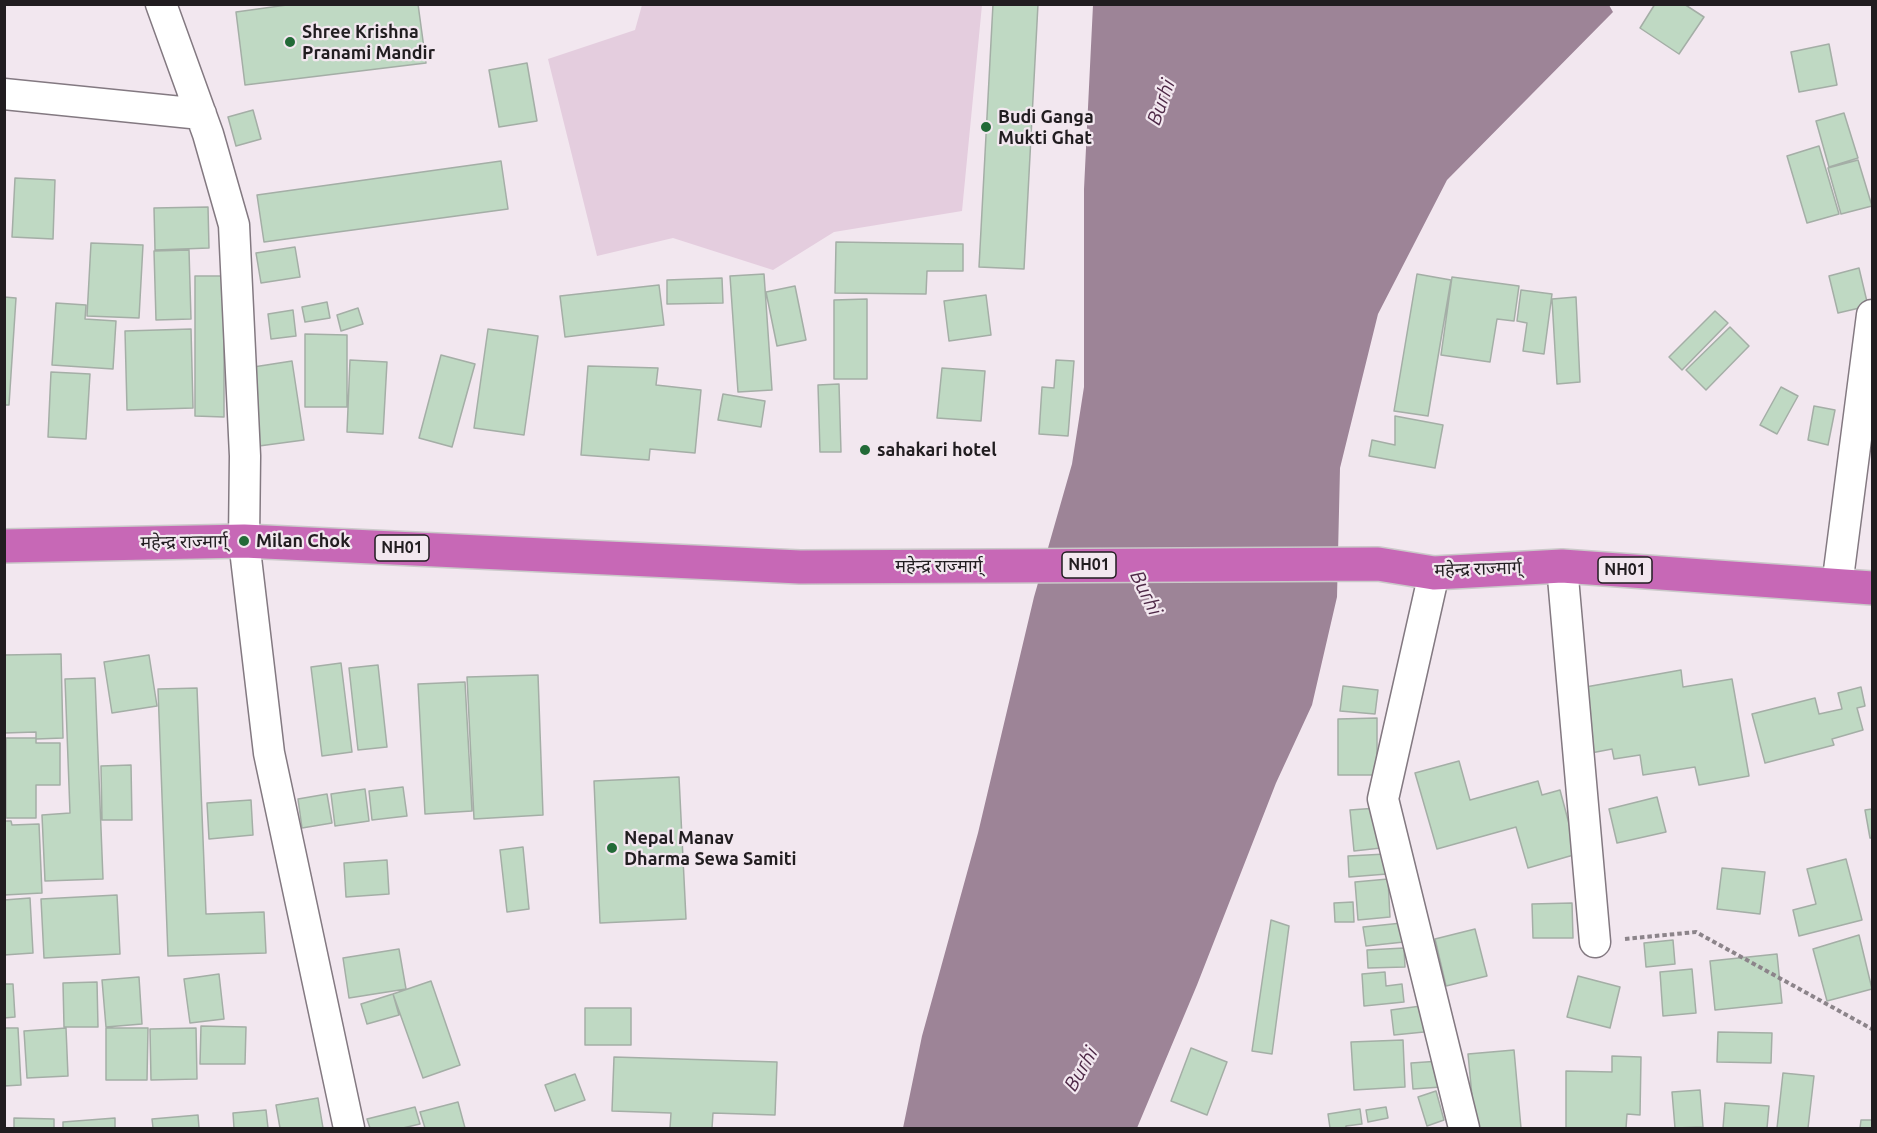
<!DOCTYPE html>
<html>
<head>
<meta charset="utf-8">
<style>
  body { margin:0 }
  #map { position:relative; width:1877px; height:1133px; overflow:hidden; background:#f2e7ef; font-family:Ubuntu,sans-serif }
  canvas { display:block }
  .frame { position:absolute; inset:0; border:6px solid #211d20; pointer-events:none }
</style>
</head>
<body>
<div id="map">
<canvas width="1877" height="1133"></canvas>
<div class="frame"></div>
</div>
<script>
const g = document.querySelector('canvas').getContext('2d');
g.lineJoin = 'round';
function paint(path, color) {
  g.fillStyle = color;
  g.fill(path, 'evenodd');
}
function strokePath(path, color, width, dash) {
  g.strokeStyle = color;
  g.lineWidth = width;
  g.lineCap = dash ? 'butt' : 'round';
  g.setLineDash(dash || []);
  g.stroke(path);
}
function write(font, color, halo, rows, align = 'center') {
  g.font = font + ' Ubuntu,"Noto Sans Devanagari",sans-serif';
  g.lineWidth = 4.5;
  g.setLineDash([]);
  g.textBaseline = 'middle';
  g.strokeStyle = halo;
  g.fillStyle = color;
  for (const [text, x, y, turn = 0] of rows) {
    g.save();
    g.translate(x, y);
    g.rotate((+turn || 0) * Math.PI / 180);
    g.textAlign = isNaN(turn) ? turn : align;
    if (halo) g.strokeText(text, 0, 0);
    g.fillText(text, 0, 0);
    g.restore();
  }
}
const green = new Path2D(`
  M642,5H982L962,211L834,232L773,270L673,238L597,256L548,59L635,30Z`);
const water = new Path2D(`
  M1093,5H1609L1613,12L1447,180L1378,314L1340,468L1337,597L1312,705L1276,783L1197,985L1137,1128H903L922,1036L978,833L1034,597L1072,464L1084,387V189Z`);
const building = new Path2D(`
  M294,4H418L426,63L245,85L236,12Z
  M993,4H1038L1024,269L979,267Z
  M1655,4H1684L1704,17L1679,54L1640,28Z
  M1829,44L1837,85L1799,92L1791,52Z
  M527,63L537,121L499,127L489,70Z
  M253,110L261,139L236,146L228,117Z
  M1844,113L1858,158L1829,167L1816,121Z
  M1819,146L1839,214L1807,223L1787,156Z
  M1858,160L1872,206L1841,214L1828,168Z
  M501,161L508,209L264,242L257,195Z
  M15,178L55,180L53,239L12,237Z
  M208,207L209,248L155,250L154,208Z
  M836,242L963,244V271H927L926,294L835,293Z
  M91,243L143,245L139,318L87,316Z
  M295,247L300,277L261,283L256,253Z
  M189,250L191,319L156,320L154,251Z
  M1859,268L1868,306L1838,313L1829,276Z
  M764,274L772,390L738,392L730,276Z
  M1417,274L1451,280L1428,416L1394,411Z
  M195,276H224V417L195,416Z
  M1452,277L1519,286L1514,321L1497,319L1490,362L1441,355Z
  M722,278L723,303L667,304V280Z
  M659,285L664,325L565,337L560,296Z
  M795,286L806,340L777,346L766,292Z
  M1521,290L1552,294L1544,354L1523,351L1527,323L1517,321Z
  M986,295L991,335L949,341L944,301Z
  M4,297L16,298L9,405H4Z
  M1576,297L1580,382L1557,384L1552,299Z
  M867,299V379H834V300Z
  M327,302L330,318L305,322L302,307Z
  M56,303L86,305L85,319L116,321L113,369L52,365Z
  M358,308L363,324L341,331L337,315Z
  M293,310L296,336L271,339L268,314Z
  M1715,311L1728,323L1682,370L1669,357Z
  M1730,327L1749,346L1706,390L1686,370Z
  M191,329L193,408L127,410L125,331Z
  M488,329L538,336L524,435L474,428Z
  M305,334L347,335V407H305Z
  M441,355L475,364L452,447L419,438Z
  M350,360L387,362L383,434L347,432Z
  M1056,360L1074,361L1068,436L1039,434L1042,387L1054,388Z
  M292,361L304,440L259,446L247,368Z
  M588,366L658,368L656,385L701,390L695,453L650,449L649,460L581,455Z
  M942,368L985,371L981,421L937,418Z
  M51,372L90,374L86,439L48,437Z
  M839,384L841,452H820L818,385Z
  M1781,387L1798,396L1777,434L1760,425Z
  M723,394L765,401L761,427L718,420Z
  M1814,406L1835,410L1828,445L1808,440Z
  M1395,416L1443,425L1435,468L1369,456L1372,440L1395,445Z
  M61,654L63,738L36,739V732L4,733V655Z
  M149,655L157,706L112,713L104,662Z
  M341,663L352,752L322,756L311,667Z
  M378,665L387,747L358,750L349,668Z
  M1681,670L1683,687L1732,679L1749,776L1699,785L1695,767L1643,775L1640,755L1614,759L1612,749L1591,753L1580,688Z
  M538,675L543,815L474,819L467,677Z
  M95,678L103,879L45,881L42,815L70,813L65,679Z
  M465,682L472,811L425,814L418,684Z
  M1343,686L1378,690L1375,714L1340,711Z
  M1861,687L1865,706L1857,708L1863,730L1832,739L1834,745L1765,763L1752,714L1815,698L1819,714L1842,709L1838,693Z
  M197,688L206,914L264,912L266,953L168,956L158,689Z
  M1377,718V775H1338V719Z
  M6,738H36V743H60V785H36V818H6Z
  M1459,761L1470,800L1538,781L1542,795L1560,790L1577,854L1528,868L1516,827L1437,849L1415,773Z
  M131,765L132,820H102L101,766Z
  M679,777L686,919L600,923L594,781Z
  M403,787L407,816L372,820L369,791Z
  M365,789L369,821L335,826L331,794Z
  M327,794L332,823L302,828L298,799Z
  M1657,797L1666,832L1617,843L1609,809Z
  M251,800L253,835L209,839L207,803Z
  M1377,808L1381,848L1354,851L1350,810Z
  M1872,809V838H1870L1865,810Z
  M4,821H11L12,825L39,824L42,893L4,895Z
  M523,847L529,909L507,912L500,850Z
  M1386,854L1387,874L1349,877L1348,856Z
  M1846,859L1862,920L1799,936L1793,910L1816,904L1807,869Z
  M387,860L389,894L346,897L344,863Z
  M1722,868L1765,872L1760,914L1717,909Z
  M1388,879L1390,917L1358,920L1355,882Z
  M117,895L120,954L44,958L41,899Z
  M30,898L33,953L4,955V900Z
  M1353,902L1354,922H1335L1334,903Z
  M1572,903L1573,938H1533L1532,904Z
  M1271,920L1289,926L1272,1054L1252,1051Z
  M1402,923L1404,942L1366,946L1363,927Z
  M1475,929L1487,976L1446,986L1435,939Z
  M1859,935L1872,989L1827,1001L1813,949Z
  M1673,940L1675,964L1646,967L1644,943Z
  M1404,948L1405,967L1368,968L1367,950Z
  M399,949L406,989L349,998L343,958Z
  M1777,954L1782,1003L1715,1010L1710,961Z
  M1692,969L1696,1013L1663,1016L1660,972Z
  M1385,972L1386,986L1402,984L1404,1002L1364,1006L1362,974Z
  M219,974L224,1019L190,1023L184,979Z
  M1578,976L1620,987L1610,1028L1567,1017Z
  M139,977L142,1024L106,1027L102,980Z
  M431,981L460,1065L423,1078L393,994Z
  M97,982L98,1027H64L63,983Z
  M4,984H13L15,1017L4,1018Z
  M393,994L399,1015L367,1024L361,1004Z
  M1421,1006L1424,1032L1394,1035L1391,1010Z
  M585,1008H631V1045H585Z
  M201,1026L246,1027L245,1064H200Z
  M4,1028H18L21,1085L4,1086Z
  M66,1028L68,1076L27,1078L24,1031Z
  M106,1028H148L147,1080H106Z
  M196,1028L197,1079L151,1080L150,1029Z
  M1718,1032L1772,1033L1771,1063L1717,1062Z
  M1403,1040L1405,1087L1354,1090L1351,1042Z
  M1191,1048L1227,1062L1207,1115L1171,1101Z
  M1514,1050L1521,1128H1475L1468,1054Z
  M1612,1056L1641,1057L1640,1115L1627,1114L1626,1128H1566V1071L1612,1072Z
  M614,1057L777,1062L775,1115L713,1113L712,1128H670L671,1113L612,1111Z
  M1440,1061L1441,1087L1413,1089L1411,1063Z
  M1783,1073L1814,1076L1808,1128H1777Z
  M575,1074L585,1100L555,1111L545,1085Z
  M1700,1090L1703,1127L1675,1128L1672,1092Z
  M1436,1091L1444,1120L1427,1126L1418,1097Z
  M318,1098L323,1128H280L276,1105Z
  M458,1102L465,1128H425L420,1112Z
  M1725,1103L1769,1106L1767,1128H1723Z
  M415,1107L420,1124L403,1128H370L367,1119Z
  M1386,1107L1388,1118L1368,1122L1366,1110Z
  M1360,1109L1362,1124L1346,1126V1128H1330L1328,1114Z
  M266,1110L268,1128H234L233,1113Z
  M198,1115L199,1128H153L152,1119Z
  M14,1118L54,1119V1128H14Z
  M115,1118V1128H63V1122Z
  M1861,1120H1872V1128H1860Z`);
const path = new Path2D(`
  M1625,939L1696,932L1872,1029`);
const minor = new Path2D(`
  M161,4L208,134L234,225L245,456L244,541L269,753L349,1128
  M4,94L201,114
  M1562,566L1595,942
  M1434,573L1383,799L1464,1128
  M1837,586L1872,315`);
const highway = new Path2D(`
  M4,546L244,541L800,567L1378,564L1434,573L1562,566L1872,588`);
const markers = [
  [290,42,6,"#226a37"],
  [986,127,6,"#226a37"],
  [865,450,6,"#226a37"],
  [244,541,6,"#226a37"],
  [612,848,6,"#226a37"]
];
const shields = [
  [402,548,54],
  [1089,565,54],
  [1625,570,54]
];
const shieldNames = [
  ["NH01",402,548],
  ["NH01",1089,565],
  ["NH01",1625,570]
];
const poiNames = [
  ["Shree Krishna",302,32],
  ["Pranami Mandir",302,53],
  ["Budi Ganga",998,117],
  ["Mukti Ghat",998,138],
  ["sahakari hotel",877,450],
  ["Milan Chok",256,541],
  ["Nepal Manav",624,838],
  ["Dharma Sewa Samiti",624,859]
];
const streetNames = [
  ["महेन्द्र राज्मार्ग्",184,542,-1],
  ["महेन्द्र राज्मार्ग्",939,566],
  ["महेन्द्र राज्मार्ग्",1478,569,-2]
];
const waterNames = [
  ["Burhi",1161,102,-70],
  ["Burhi",1146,593,64],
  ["Burhi",1081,1069,-60]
];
paint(green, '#e4cdde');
paint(water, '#9d8497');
paint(building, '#bfd9c3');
strokePath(building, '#a4aea6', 1.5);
strokePath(minor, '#837981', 33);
strokePath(highway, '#cac9c9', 36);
strokePath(path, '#8c848a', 4, [4.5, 3]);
strokePath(minor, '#fff', 30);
strokePath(highway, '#c768b6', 33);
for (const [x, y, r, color] of markers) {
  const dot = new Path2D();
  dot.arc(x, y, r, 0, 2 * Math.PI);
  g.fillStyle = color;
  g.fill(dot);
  strokePath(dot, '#f2e7ef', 2);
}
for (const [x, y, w] of shields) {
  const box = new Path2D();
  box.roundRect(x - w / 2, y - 13, w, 26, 4.5);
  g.fillStyle = '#f2e7ef';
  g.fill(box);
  strokePath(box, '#211d20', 1.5);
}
write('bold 16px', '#211d20', null, shieldNames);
write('bold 18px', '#211d20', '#f2e7ef', poiNames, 'left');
write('18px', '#211d20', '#f2e7ef', streetNames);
write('italic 20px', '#4e2947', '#f2e7ef', waterNames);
</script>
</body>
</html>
